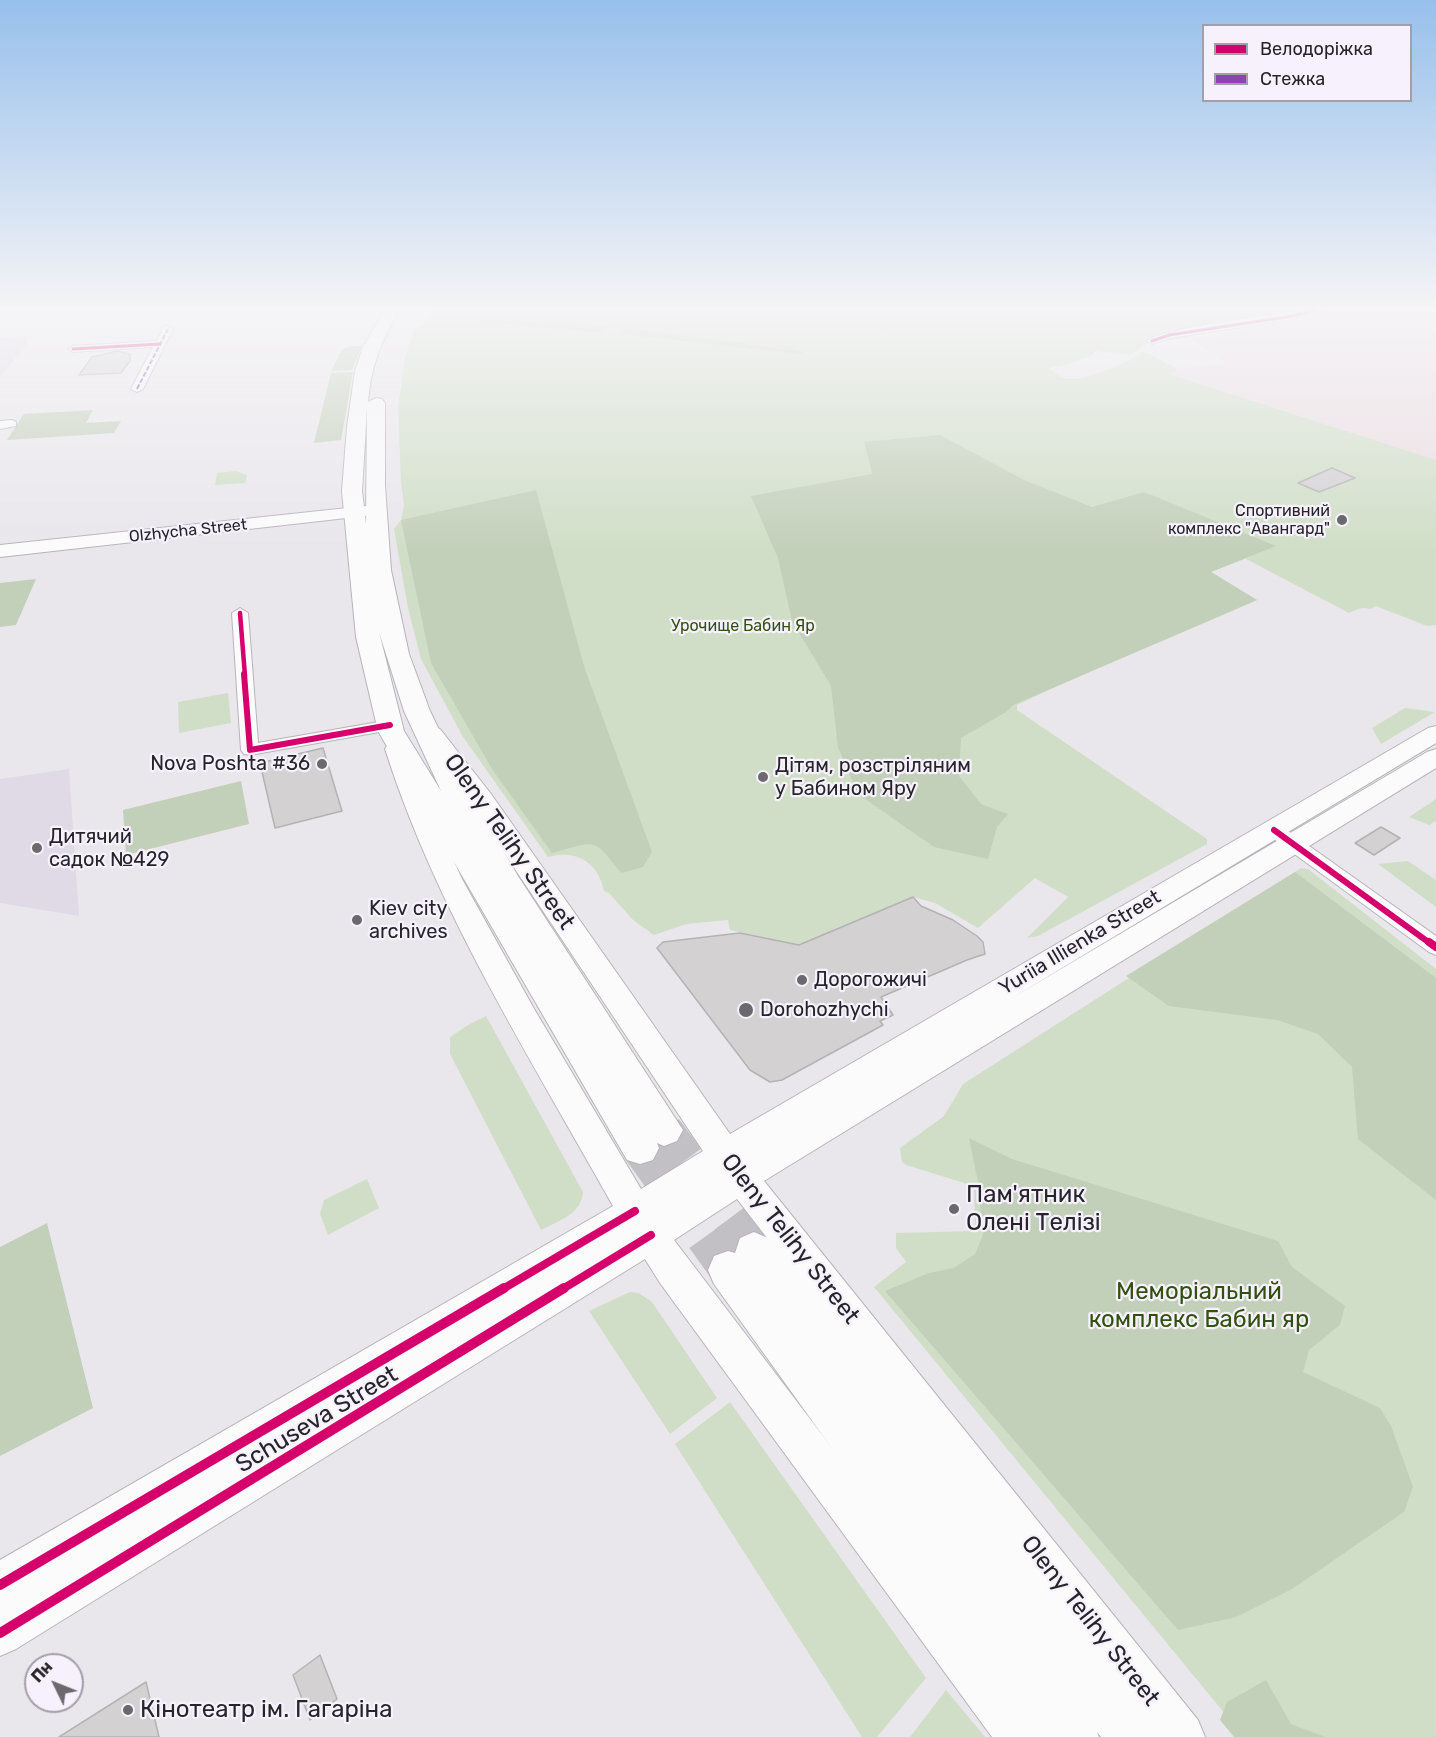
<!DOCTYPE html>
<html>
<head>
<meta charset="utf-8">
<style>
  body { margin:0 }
  #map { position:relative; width:1436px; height:1737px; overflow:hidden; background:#e9e7ec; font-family:Rubik,sans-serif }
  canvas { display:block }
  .legend { position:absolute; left:1202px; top:24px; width:210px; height:78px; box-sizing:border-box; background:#f6f1fd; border:2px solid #a39fa8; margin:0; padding:8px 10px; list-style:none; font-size:18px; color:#272529 }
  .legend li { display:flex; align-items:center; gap:12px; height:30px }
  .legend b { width:30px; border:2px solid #a39fa8 }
  .north { position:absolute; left:24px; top:1653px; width:60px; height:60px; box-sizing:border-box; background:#f6f1fd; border:2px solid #a39fa8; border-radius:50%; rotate:313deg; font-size:16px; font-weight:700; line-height:24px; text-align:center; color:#272529 }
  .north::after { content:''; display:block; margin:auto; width:21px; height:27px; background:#6b696d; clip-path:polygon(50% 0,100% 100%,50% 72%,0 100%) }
</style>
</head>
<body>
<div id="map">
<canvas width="1436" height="1737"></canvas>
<ul class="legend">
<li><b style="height:8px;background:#d6006c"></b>Велодоріжка</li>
<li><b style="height:8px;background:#8e44ad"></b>Стежка</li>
</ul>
<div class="north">Пн</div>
</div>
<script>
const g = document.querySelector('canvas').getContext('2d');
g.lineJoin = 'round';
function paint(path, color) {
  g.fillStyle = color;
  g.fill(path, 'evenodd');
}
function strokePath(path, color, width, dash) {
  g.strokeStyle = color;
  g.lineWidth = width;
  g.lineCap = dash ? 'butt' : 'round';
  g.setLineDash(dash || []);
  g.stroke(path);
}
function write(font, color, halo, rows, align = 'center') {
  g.font = font + ' Rubik,sans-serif';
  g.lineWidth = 4.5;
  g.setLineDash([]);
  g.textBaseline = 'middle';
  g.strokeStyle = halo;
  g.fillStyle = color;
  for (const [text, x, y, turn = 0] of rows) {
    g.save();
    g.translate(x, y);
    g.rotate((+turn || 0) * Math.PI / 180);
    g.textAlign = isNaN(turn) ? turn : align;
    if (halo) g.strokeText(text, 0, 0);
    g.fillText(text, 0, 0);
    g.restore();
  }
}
const commercial = new Path2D(`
  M1339,307H1436V460L1169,373L1178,369L1226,364V362L1193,340L1244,329L1257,323Z`);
const built = new Path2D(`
  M26,336V341L29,343L0,376V337Z
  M69,769L79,916L0,903V779Z`);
const green = new Path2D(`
  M434,307H1323L1152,340L1130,355L1096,351L1093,355L1066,365L1048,368C1053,371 1059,376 1064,378C1082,383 1130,363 1143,351L1178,369L1170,374L1436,460V625L1427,626L1376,606L1370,609C1362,606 1356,610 1349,613L1246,559L1252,556L1211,572L1257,600C1177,636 1096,667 1017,705V710L1207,839V844L1038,936L1027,938L1068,897L1035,878L978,928L935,903L913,897L799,945L730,930L728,920L686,924L654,935L633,920L609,893L604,891C598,862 576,849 548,857L463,737L421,659L408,608L394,529L401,520L404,505L401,483L398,407L405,357L414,330L432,317Z
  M236,471L247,475L245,483L215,485L217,473Z
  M228,693L231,723L179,733L178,702Z
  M1405,708L1435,712L1381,744L1372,728Z
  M1436,799V821L1429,825L1409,817Z
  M1408,861L1436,880V907L1378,864Z
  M1301,868L1308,869L1436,969V1737H1244L874,1287L906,1262L896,1248V1233L975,1231L974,1186L906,1165L902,1162L900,1148L944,1116L963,1084Z
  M486,1016L583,1192C582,1214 558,1221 541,1230L450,1054V1037L468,1025Z
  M367,1179L379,1208L328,1235L320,1214L324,1200Z
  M630,1292L639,1293L652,1302L717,1398L670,1434L589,1311Z
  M730,1402L926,1678L877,1737H862L675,1444Z
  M946,1690L985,1737H910Z`);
const forest = new Path2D(`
  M489,320L611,326L602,333L486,322Z
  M632,328L804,352L802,354L620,334L624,329Z
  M353,346H362L352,370L331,371L342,349Z
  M353,372L341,440L314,443L331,373Z
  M93,410L86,423L121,421L114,433L7,440L24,414Z
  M940,435L1024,480L1092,507L1144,492L1276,546L1211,572L1257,600L1013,705L1006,712L961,738L959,776L981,804L1008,814L997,827L988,859L934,847L858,794L838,747L831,686L792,621L778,558L751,496L872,474L864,442Z
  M536,490L584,666L652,852L643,867L621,873C593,836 596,841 552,853L492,769L431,663L401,520Z
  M36,579L16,625L0,627V583Z
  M241,781L249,824L126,855L123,810Z
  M1295,872L1436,978V1200L1358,1139L1352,1067L1318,1034L1277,1020L1169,1006L1126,976Z
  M969,1138L1012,1159L1278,1241L1292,1267L1345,1306L1340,1325L1309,1350L1303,1372L1380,1408L1391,1426L1413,1487L1404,1512L1292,1589L1236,1617L1178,1630L885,1291L929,1273L954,1268L975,1254L983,1235L978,1182Z
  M47,1223L93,1408L0,1456V1247Z
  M1266,1680L1291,1724L1325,1737H1234L1220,1720L1227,1702Z`);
const stream = new Path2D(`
  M865,307L880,327`);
const building = new Path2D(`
  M117,351L130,354V361L121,373L79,375L92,357Z
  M1332,468L1355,478L1319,492L1298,483Z
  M323,748L342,811L275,828L260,763Z
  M1381,827L1400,838L1374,855L1355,843Z
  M913,897L921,906L953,920L977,936L983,942L985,954L967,960L881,997L893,1015L880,1021L883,1025L782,1080L770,1082L750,1070L657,948L663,942L740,933L799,945Z
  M320,1655L337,1699L310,1720L293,1675Z
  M146,1682L159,1737H59Z`);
const primaryTunnel = new Path2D(`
  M664,1130L754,1251
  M640,1148L728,1270`);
const street = new Path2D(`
  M1314,307H1332L1287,320L1171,338L1152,344L1147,341C1164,327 1283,315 1314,307Z
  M168,326L173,329L143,389L137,392L131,389L153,347L73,352L68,349L73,346L157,341L164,327Z
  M12,420L16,422V426L0,429V421Z
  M240,608L248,613L258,743L390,720L396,721L398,725L396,729L250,755L244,754L241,750L232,613Z
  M1274,824L1281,826L1436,936V955L1429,952L1267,834L1265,830L1267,826Z`);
const secondary = new Path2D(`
  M376,505L382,506L385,510L382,514L0,557V545Z
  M1436,726V743L1007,1001L1427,752L1436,749V768L764,1181L1198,1720L1205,1737H1151L737,1199L674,1240L1039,1720L1046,1737H992L660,1283L645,1259L16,1649L0,1656V1560L613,1206C531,1059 436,910 385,749L388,744L397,742L406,744L409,749L429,807L462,879L533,1007L641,1189L703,1151L473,806L420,734L424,729L432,727L440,729L491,794L730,1134L1428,728Z`);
const primary = new Path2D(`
  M386,307H401C381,343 372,361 368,402L376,398L382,399L385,403V486L391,570L409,654L430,711L470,794L518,876L683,1130L677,1141L664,1146L657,1143L659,1148L653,1160L640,1164L627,1160L378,731L356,637L342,491L347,427L355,371L363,347ZM367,408L366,524L362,491ZM379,632L404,711L441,791L404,731Z
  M754,1232L768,1238L1038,1579L1154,1718L1162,1737H1101L1097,1732L1099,1737H1039L714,1284L708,1270L714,1256L728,1251L735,1253L740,1238Z`);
const quiet = new Path2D(`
  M137,389L168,329`);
const cyclewayFar4 = new Path2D(`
  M1152,341L1169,335L1287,317L1328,307
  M73,349L160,344`);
const cyclewayFar3 = new Path2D(`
  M240,613L245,676`);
const cyclewayFar2 = new Path2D(`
  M244,674L250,750L390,725
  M1274,830L1431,944`);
const cyclewayFar1 = new Path2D(`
  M1429,942L1436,947
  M501,1290L635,1211
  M561,1290L651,1235`);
const cycleway = new Path2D(`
  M0,1585L504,1288
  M0,1633L564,1288`);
const markers = [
  [1342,520,6,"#6b696d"],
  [322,764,6,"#6b696d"],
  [763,777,6,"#6b696d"],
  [37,848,6,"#6b696d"],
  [357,920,6,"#6b696d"],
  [802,980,6,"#6b696d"],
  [746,1010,8,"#6b696d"],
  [954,1209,6,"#6b696d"],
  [128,1710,6,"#6b696d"]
];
const farPoinames = [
  ["Спортивний",1330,511],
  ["комплекс \"Авангард\"",1330,529]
];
const farStreetnames = [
  ["Olzhycha Street",188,531,-6]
];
const farParknames = [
  ["Урочище Бабин Яр",743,626]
];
const poiNames = [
  ["Nova Poshta #36",310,764,"right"],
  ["Дітям, розстріляним",775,766],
  ["у Бабином Яру",775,789],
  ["Дитячий",49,837],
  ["садок №429",49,860],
  ["Kiev city",369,909],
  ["archives",369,932],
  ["Дорогожичі",814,980],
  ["Dorohozhychi",760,1010]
];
const streetNames = [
  ["Yuriia Illienka Street",1080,943,-31]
];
const nearStreetnames = [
  ["Oleny Telihy Street",509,842,55],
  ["Oleny Telihy Street",790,1239,52],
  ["Schuseva Street",317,1420,-31],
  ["Oleny Telihy Street",1090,1621,52]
];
const nearPoinames = [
  ["Пам'ятник",966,1195],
  ["Олені Телізі",966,1223],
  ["Кінотеатр ім. Гагаріна",140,1710]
];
const nearParknames = [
  ["Меморіальний",1199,1292],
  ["комплекс Бабин яр",1199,1320]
];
paint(commercial, '#ecdde2');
paint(built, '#e0dae6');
paint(green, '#d0dec7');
paint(forest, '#c2cfb9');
strokePath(stream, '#bed3f3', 3);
paint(building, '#d3d1d2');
strokePath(building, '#b4b2b3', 1.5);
strokePath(primaryTunnel, '#c2c0c5', 37, [37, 18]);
strokePath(street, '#b6b4b9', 2);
strokePath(secondary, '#b6b4b9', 2);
strokePath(primary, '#b6b4b9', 2);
paint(street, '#fcfbfc');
paint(secondary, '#fcfbfc');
paint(primary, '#fcfbfc');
strokePath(quiet, '#8e44ad', 2, [5, 2]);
strokePath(cyclewayFar4, '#d6006c', 3);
strokePath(cyclewayFar3, '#d6006c', 4.5);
strokePath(cyclewayFar2, '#d6006c', 6);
strokePath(cyclewayFar1, '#d6006c', 8);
strokePath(cycleway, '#d6006c', 10);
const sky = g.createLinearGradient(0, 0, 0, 551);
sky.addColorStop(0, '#97c0ec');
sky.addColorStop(0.56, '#f5f4f6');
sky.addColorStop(1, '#f5f4f600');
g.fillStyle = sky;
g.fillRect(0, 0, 1436, 551);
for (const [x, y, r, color] of markers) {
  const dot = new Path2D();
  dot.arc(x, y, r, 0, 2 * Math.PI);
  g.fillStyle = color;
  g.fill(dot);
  strokePath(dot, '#f6f1fd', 2);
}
write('16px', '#272529', '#f6f1fd', farPoinames, 'right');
write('16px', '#272529', '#f6f1fd', farStreetnames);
write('16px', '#31510f', '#f6f1fd', farParknames);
write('20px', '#272529', '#f6f1fd', poiNames, 'left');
write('20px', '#272529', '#f6f1fd', streetNames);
write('24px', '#272529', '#f6f1fd', nearStreetnames);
write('24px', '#272529', '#f6f1fd', nearPoinames, 'left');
write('24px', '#31510f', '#f6f1fd', nearParknames);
</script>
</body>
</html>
